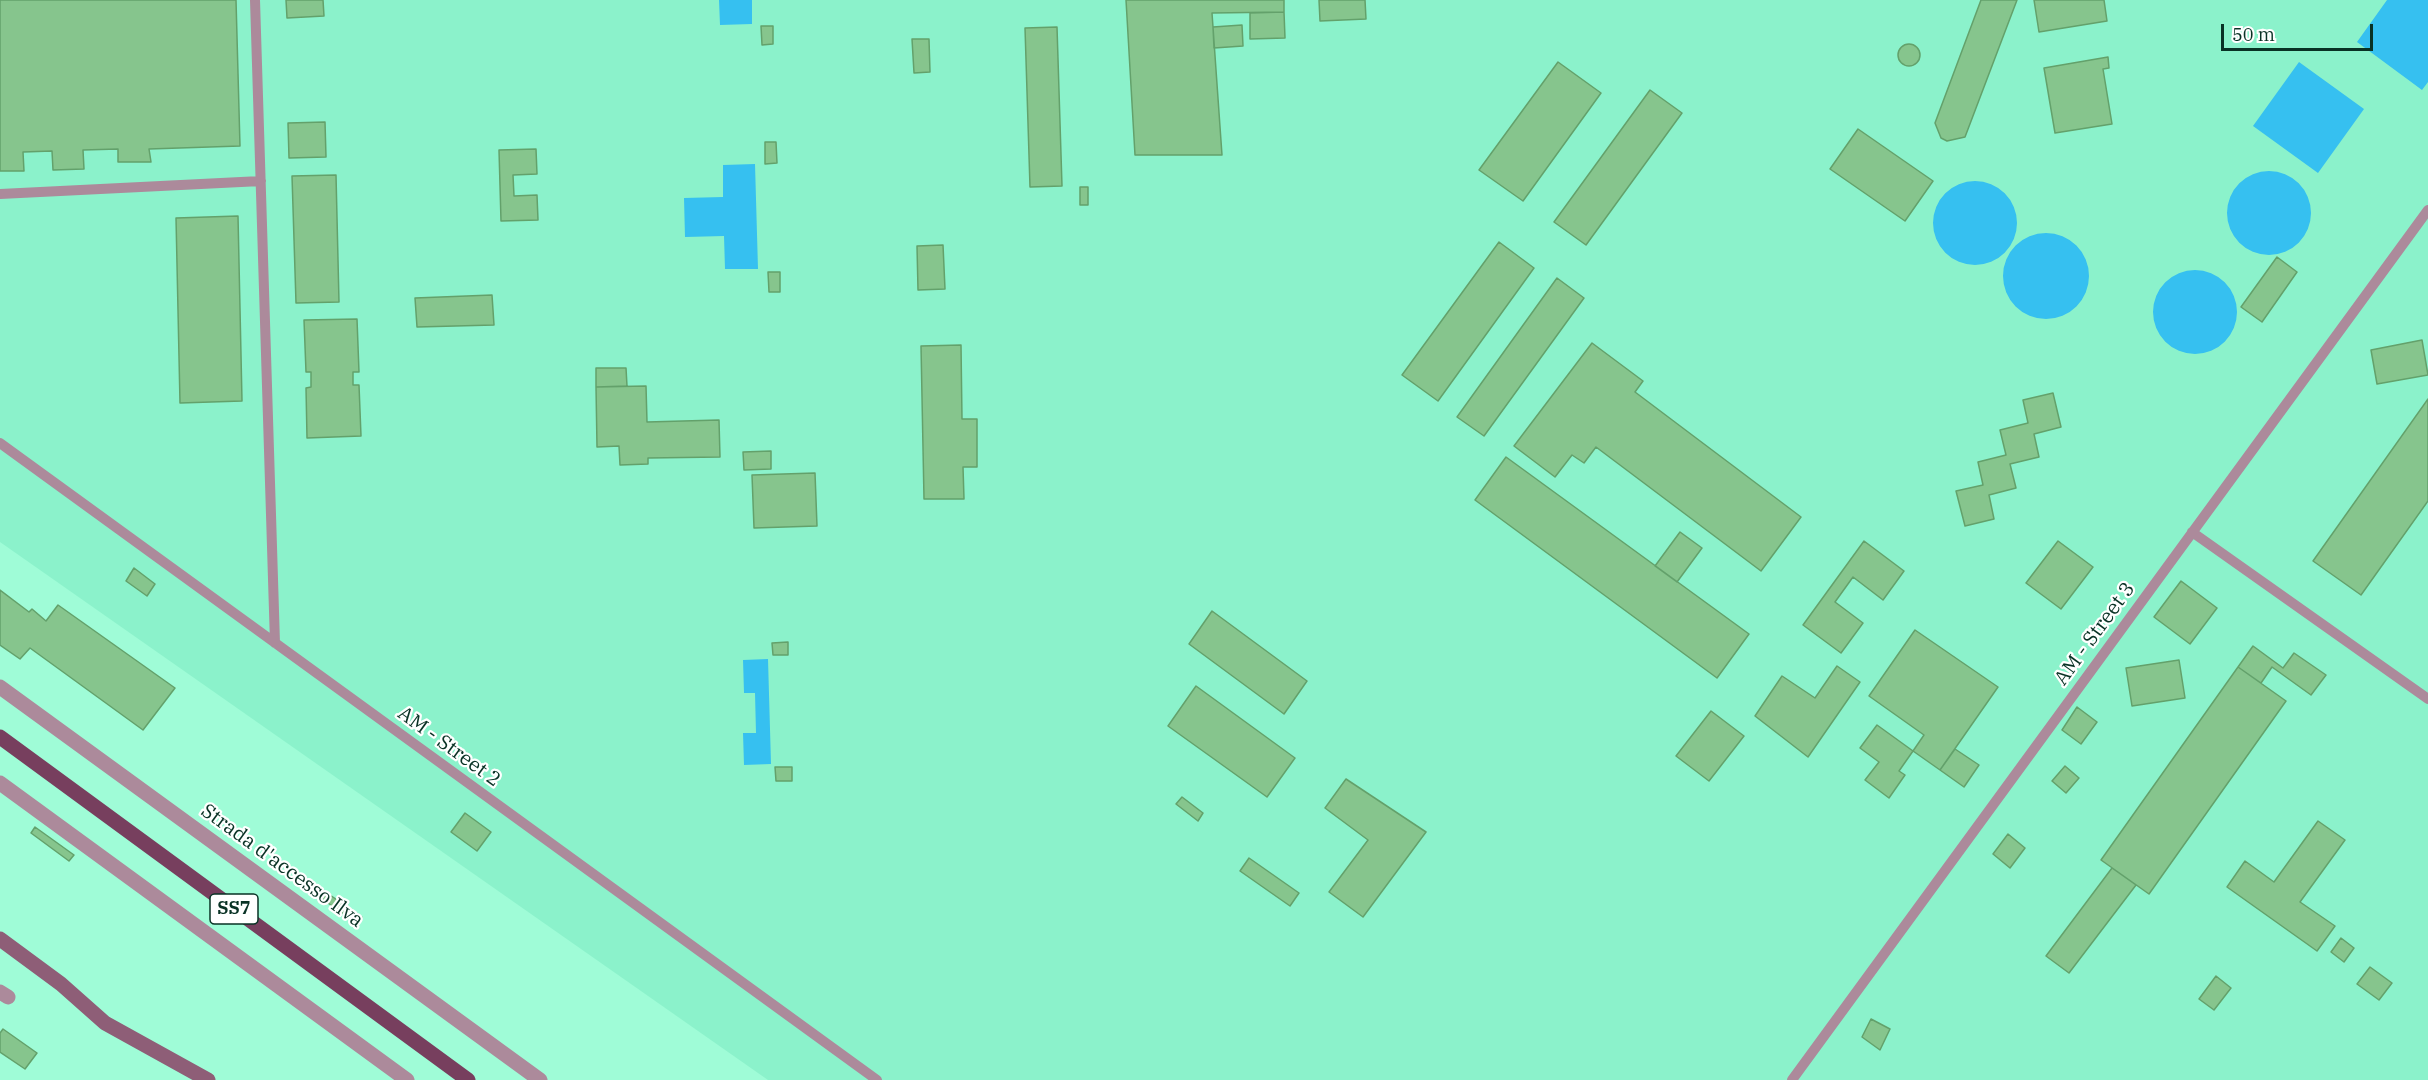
<!DOCTYPE html>
<html>
<head>
<meta charset="utf-8">
<style>
  body { margin:0 }
  #map { position:relative; width:2428px; height:1080px; overflow:hidden; background:#9ffcd7; font-family:"IBM Plex Serif",serif }
  canvas { display:block }
  .scale { position:absolute; left:2221px; top:24px; width:152px; height:27px; box-sizing:border-box; border:3px solid #093225; border-top:0; padding-left:8px; font-size:18px; line-height:21px; white-space:nowrap; color:#093225; -webkit-text-stroke:4px #fff; paint-order:stroke }
</style>
</head>
<body>
<div id="map">
<canvas width="2428" height="1080"></canvas>
<div class="scale">50 m</div>
</div>
<script>
const g = document.querySelector('canvas').getContext('2d');
g.lineJoin = 'round';
function paint(path, color) {
  g.fillStyle = color;
  g.fill(path, 'evenodd');
}
function strokePath(path, color, width, dash) {
  g.strokeStyle = color;
  g.lineWidth = width;
  g.lineCap = dash ? 'butt' : 'round';
  g.setLineDash(dash || []);
  g.stroke(path);
}
function write(font, color, halo, rows, align = 'center') {
  g.font = font + ' "IBM Plex Serif",serif';
  g.lineWidth = 4.5;
  g.setLineDash([]);
  g.textBaseline = 'middle';
  g.strokeStyle = halo;
  g.fillStyle = color;
  for (const [text, x, y, turn = 0] of rows) {
    g.save();
    g.translate(x, y);
    g.rotate((+turn || 0) * Math.PI / 180);
    g.textAlign = isNaN(turn) ? turn : align;
    if (halo) g.strokeText(text, 0, 0);
    g.fillText(text, 0, 0);
    g.restore();
  }
}
const built = new Path2D(`
  M0,0H2428V1080H768L0,542Z`);
const water = new Path2D(`
  M719,0H752V24L720,25Z
  M2387,0H2428V82L2422,90L2357,42Z
  M2299,62L2364,109L2318,173L2253,126Z
  M755,164L758,269H725L724,236L685,237L684,198L723,197V165Z
  M2227 213a42 42 0 1 1 84 0a42 42 0 1 1-84 0Z
  M1933 223a42 42 0 1 1 84 0a42 42 0 1 1-84 0Z
  M2003 276a43 43 0 1 1 86 0a43 43 0 1 1-86 0Z
  M2153 312a42 42 0 1 1 84 0a42 42 0 1 1-84 0Z
  M768,659L771,764L744,765L743,733H756L755,693H744L743,660Z`);
const building = new Path2D(`
  M0,0H236L240,146L149,149L151,162H118V149L83,150L84,169L53,170L52,151L23,152L24,171H0Z
  M286,0H323L324,16L287,18Z
  M1126,0H1284V12L1212,13L1222,155H1135Z
  M1319,0H1365L1366,19L1320,21Z
  M1981,0H2017L1965,137L1947,141L1941,138L1935,123Z
  M2034,0H2104L2107,21L2039,32Z
  M1284,12L1285,38L1250,39V13Z
  M1242,25L1243,46L1214,48L1213,27Z
  M761,26H773V44L762,45Z
  M1057,27L1062,186L1030,187L1025,28Z
  M912,39H929L930,72L914,73Z
  M1898 55a11 11 0 1 1 22 0a11 11 0 1 1-22 0Z
  M2108,57L2109,68L2103,69L2112,124L2055,133L2044,68Z
  M1558,62L1601,93L1523,201L1479,170Z
  M1650,90L1682,113L1586,245L1554,222Z
  M325,122L326,157L289,158L288,123Z
  M1858,129L1933,181L1905,221L1830,169Z
  M765,142H776L777,163L765,164Z
  M536,149L537,174L513,175L514,196L537,195L538,220L501,221L499,150Z
  M336,175L339,302L296,303L292,176Z
  M1080,187H1088V205H1080Z
  M238,216L242,401L180,403L176,218Z
  M1499,242L1534,268L1438,401L1402,375Z
  M943,245L945,289L918,290L917,246Z
  M2277,257L2297,272L2262,322L2241,307Z
  M768,272H780V292H769Z
  M1557,278L1584,298L1484,436L1457,417Z
  M492,295L494,325L417,327L415,298Z
  M357,319L359,372H353V385H359L361,436L307,438L306,388L311,387V372H306L304,320Z
  M2422,340L2428,375L2377,384L2371,350Z
  M1592,343L1643,381L1635,392L1801,517L1761,571L1596,447L1584,463L1572,455L1555,477L1514,446Z
  M961,345L962,419H977V467H963L964,499H924L921,346Z
  M596,368H626L627,386L596,387Z
  M646,386L647,422L719,420L720,457L648,458V464L620,465L619,446L597,447L596,387Z
  M2053,393L2061,427L2034,434L2039,457L2010,464L2016,488L1989,495L1994,519L1965,526L1956,491L1983,485L1978,462L2006,455L2000,430L2028,423L2023,400Z
  M2428,399V501L2361,595L2313,561Z
  M771,451V469L744,470L743,452Z
  M1506,457L1749,634L1717,678L1475,500Z
  M815,473L817,526L754,528L752,475Z
  M1680,532L1702,548L1677,582L1655,566Z
  M1864,541L1904,571L1883,600L1853,577L1835,602L1863,623L1841,653L1803,625Z
  M2058,541L2093,567L2061,609L2026,583Z
  M134,568L155,584L147,596L126,581Z
  M2181,581L2217,608L2190,644L2154,617Z
  M0,590L29,612L32,609L46,621L58,605L175,688L143,730L30,648L20,659L0,645Z
  M1212,611L1307,681L1284,714L1189,644Z
  M1915,630L1998,687L1940,770L1913,751L1924,735L1869,696Z
  M788,642V655H773L772,643Z
  M2253,646L2283,668L2294,653L2326,675L2311,695L2272,667L2261,683L2238,667Z
  M2179,660L2185,698L2132,706L2126,668Z
  M1837,666L1860,682L1808,757L1755,716L1782,676L1815,698Z
  M2238,667L2286,701L2149,894L2101,860Z
  M1196,686L1295,758L1267,797L1168,726Z
  M2077,707L2097,722L2081,744L2062,730Z
  M1711,711L1744,736L1709,781L1676,756Z
  M1877,725L1913,751L1899,771L1905,775L1889,798L1865,780L1879,762L1860,748Z
  M1955,749L1979,765L1964,787L1940,770Z
  M2065,766L2079,778L2066,793L2052,781Z
  M775,767H792V781H776Z
  M1346,779L1426,832L1363,917L1329,892L1368,840L1325,808Z
  M1182,797L1203,813L1198,821L1176,804Z
  M465,813L491,832L477,851L451,832Z
  M2318,821L2345,840L2300,902L2335,926L2317,951L2227,887L2245,861L2274,882Z
  M35,827L74,855L69,861L31,833Z
  M2008,834L2025,848L2010,868L1993,854Z
  M1249,858L1299,893L1290,906L1240,871Z
  M2112,868L2136,885L2069,973L2046,956Z
  M311,882L362,917L357,923L306,888Z
  M2341,938L2354,948L2344,962L2331,952Z
  M2370,967L2392,983L2379,1000L2357,984Z
  M2216,976L2231,988L2214,1010L2199,999Z
  M1871,1019L1890,1029L1880,1050L1862,1037Z
  M3,1029L37,1053L25,1069L0,1052V1033Z`);
const lane = new Path2D(`
  M255,0L275,643
  M0,194L261,181
  M0,443L877,1080
  M2192,532L2428,699
  M1792,1080L2428,210`);
const street = new Path2D(`
  M0,687L540,1080
  M0,783L407,1080
  M0,992L8,997`);
const secondary = new Path2D(`
  M0,939L61,984L105,1023L208,1080`);
const primary = new Path2D(`
  M0,737L468,1080`);
const shields = [
  [234,909,48]
];
const shieldNames = [
  ["SS7",234,909]
];
const streetNames = [
  ["AM - Street 3",2095,634,-54],
  ["AM - Street 2",449,747,36],
  ["Strada d'accesso Ilva",282,866,36]
];
paint(built, '#8bf2cb');
paint(water, '#36c0f0');
paint(building, '#86c58d');
strokePath(building, '#63a16b', 1.5);
strokePath(lane, '#ac8a9b', 10);
strokePath(street, '#ac8a9b', 15);
strokePath(secondary, '#8e5e77', 15);
strokePath(primary, '#773f5e', 15);
for (const [x, y, w] of shields) {
  const box = new Path2D();
  box.roundRect(x - w / 2, y - 15, w, 30, 4.5);
  g.fillStyle = '#fff';
  g.fill(box);
  strokePath(box, '#093225', 1.5);
}
write('bold 18px', '#093225', null, shieldNames);
write('20px', '#093225', '#fff', streetNames);
</script>
</body>
</html>
